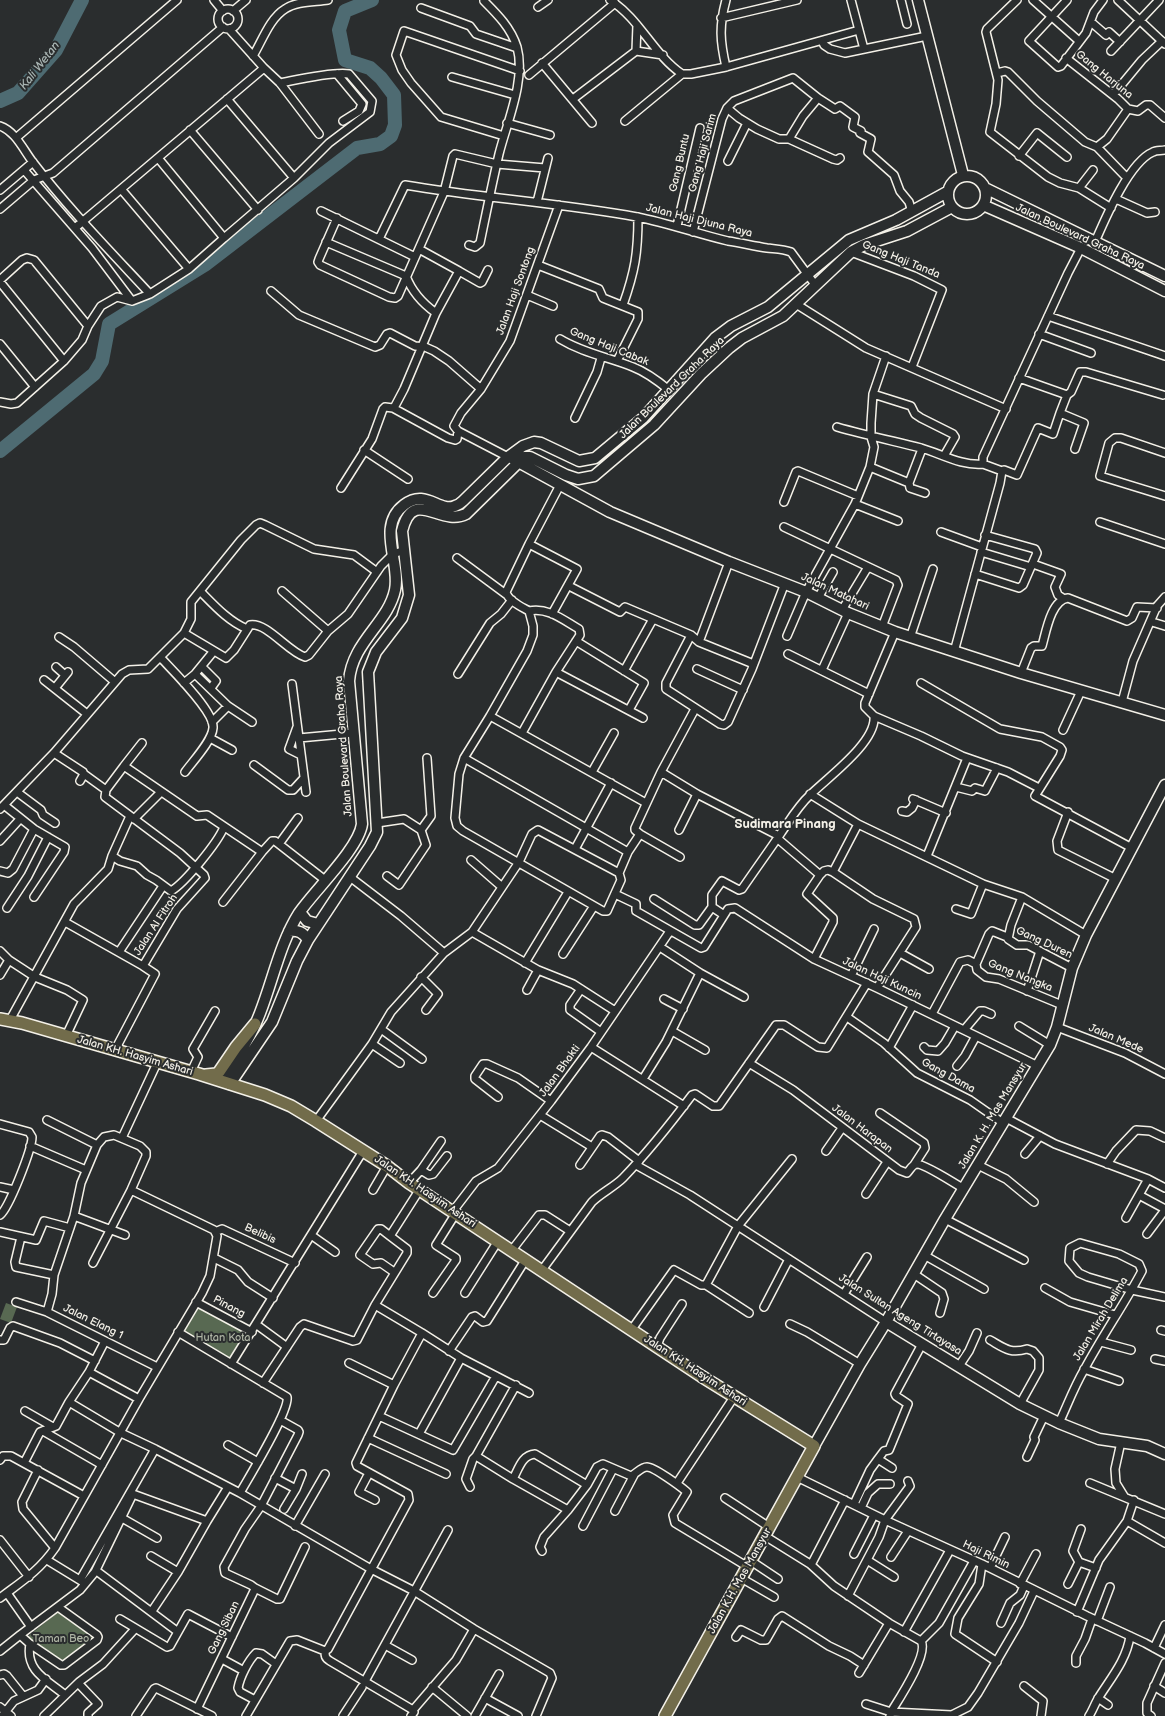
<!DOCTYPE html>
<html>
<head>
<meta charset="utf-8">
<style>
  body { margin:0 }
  canvas { display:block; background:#2a2d2e }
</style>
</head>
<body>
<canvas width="1165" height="1716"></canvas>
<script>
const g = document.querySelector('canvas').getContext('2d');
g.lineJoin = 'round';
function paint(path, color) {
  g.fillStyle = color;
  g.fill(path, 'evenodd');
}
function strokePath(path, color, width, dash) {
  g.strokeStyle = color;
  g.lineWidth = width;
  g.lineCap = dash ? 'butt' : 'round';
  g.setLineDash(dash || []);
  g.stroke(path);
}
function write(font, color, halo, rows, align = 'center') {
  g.font = font + ' "Balsamiq Sans",sans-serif';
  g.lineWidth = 4;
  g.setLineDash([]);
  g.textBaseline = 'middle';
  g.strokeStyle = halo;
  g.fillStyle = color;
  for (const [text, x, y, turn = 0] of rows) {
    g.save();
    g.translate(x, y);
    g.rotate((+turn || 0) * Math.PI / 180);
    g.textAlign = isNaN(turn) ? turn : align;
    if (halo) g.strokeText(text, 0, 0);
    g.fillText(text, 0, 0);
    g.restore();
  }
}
const green = new Path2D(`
  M6,1303L17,1307L11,1323L0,1319Z
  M197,1304L247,1332L230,1363L181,1332Z
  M58,1612L95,1639L62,1663L26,1638Z`);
const river = new Path2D(`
  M0,101L18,93L56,50L82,0
  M0,451L94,374L102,361L109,324L206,264L357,148L380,144L391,136L395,125L394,95L381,78L370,68L345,60L339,30L345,11L372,0`);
const street = new Path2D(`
  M214,0L223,11
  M610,0C640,19 653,54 682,74H691L726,67
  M726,0C719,26 720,41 726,67L859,30
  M851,0L864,49
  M901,0L907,24
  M1017,0L987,29L986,32L998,80L996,104L990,132L1048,177L1060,183L1079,188L1111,208
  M1033,0L1079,41
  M1067,0L1029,41L1058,67L1061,66L1086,33L1094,12L1103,0
  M1118,0L1165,44
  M538,7L548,0
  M421,8L470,26L476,34L517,48
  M218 19a10 10 0 1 1 20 0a10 10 0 1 1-20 0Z
  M233,11L246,0
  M721,18L797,0
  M1091,22L1106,35L1109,32L1120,42
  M637,25L636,51L663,55
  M229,29L264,68L280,83L319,134
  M822,41L824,45L830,49L845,53L927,36
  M1111,51L1159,0
  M253,56C262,41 270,18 285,9C296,1 315,2 328,0
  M1066,58L1118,99L1128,109
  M542,63L592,123
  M997,73L1005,71L1008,72L1037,101L1085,142L1097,147L1127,178
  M337,74L362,104L359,111L343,121
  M529,75L615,3
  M452,77L515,95
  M1113,95L1142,60L1162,41
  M227,99L294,178
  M573,99L636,51
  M727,108L739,118L757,129L779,139H789L833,159L837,160L840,158
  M1128,109L1138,111L1146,105H1150L1165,118
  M625,121L682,74
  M507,123L550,135
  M0,126C15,131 23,149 32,161C68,208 110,251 150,294
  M190,130L258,210
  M504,136L441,117L411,83L402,70L396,55L404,31L520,71
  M16,138L177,0
  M789,139L803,116L818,98
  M1097,147L1107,139L1128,109
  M1019,156L1037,133L1067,157
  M728,161L747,123
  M24,170L92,248L132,301
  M1079,188L1093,170
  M121,189L189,269
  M0,190L33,162
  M1116,199L1147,213L1155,212
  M537,202L548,158
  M0,209L34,180L53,173L223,27
  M321,211L415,257
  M337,218L319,259L318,262L320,265L389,297L395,298L398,296L444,192L453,156L455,154L497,164L545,168
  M677,226L700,128
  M75,228L264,68
  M693,232L722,119L727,108L734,101L793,78L818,98L835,109L840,106L855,117L853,127L861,131L860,133L871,139L868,152L894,175L900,191L909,202L912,212
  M224,238L294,178L329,143L370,112L372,101L349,74C334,71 296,80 280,83
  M379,239L405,185C482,198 560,203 637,217C668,223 698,234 728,241C741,243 754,246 767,248C775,249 783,249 791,252L816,286
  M326,242L406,276C412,292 422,303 436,313
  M1095,242C1105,219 1129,162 1153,152C1156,150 1161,151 1165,150
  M469,245L475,247L480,243C486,214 492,184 499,154C507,122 526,80 517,47C511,28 498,15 484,1
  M419,249L459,271
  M851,252L914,276L942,290L912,367
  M538,265L599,289L603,298L638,312V319L617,361
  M0,280L22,260L27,258L34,260L88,326
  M0,282L64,361
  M271,291L299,315L375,347L380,345L387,334L390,333L415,346L425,347L434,351L449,361L481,389
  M527,295L553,306
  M796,304L866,348L1006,409
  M623,305C635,271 638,253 638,217
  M1048,316L1165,356
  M1039,334L1091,353
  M560,339C583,353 608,357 633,367C646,372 658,381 669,390
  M0,344L35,387
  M1019,378L1067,395L1071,392L1080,372H1086L1163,395
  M873,394L911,406L915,414L921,418L953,434L955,437L944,456
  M1067,395L1060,413L1084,423L1075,449
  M0,402L11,404L17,403L64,361L82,340L88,326L101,306L117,297L132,301L150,294L189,269L224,238L158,158
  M393,408L448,438L455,440L457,439L458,431
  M575,418L597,372L601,358
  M837,427C865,435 893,441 921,448C942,454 961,466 983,464
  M364,450L408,479
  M1165,453L1121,438H1115L1109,443L1100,476L1165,496
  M508,457L458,431L454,426L461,413L481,389L510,341L559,205
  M870,467L909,483L910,488L925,493
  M1002,471L1004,470L1017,475L1038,428L1053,434L1060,413
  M909,483L922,449
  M560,485L529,544L506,592C508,601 522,607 529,611L533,626V635L527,651L490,716L464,758L459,774L455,818L457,826L463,831L603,911H607L621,880L619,873
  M341,488L372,439L383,409L385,407L393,408L395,406L404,389L436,313L459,271L480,283L482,282L488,270
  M784,502L796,472L798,471L858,496
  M855,504L898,521
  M1100,522L1165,544
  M784,527L896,580L898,585L882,627
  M941,532L982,547
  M529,544L577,569L552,614
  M981,552L1031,567
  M457,558L507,595
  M1033,564L1061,574L1055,587L1058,595L1064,599
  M975,574L1019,588L1023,585L1037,553L1035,549L985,535
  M569,586L620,612L625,607L691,635L699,642L751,663L753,666
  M200,591C214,605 228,621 247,629
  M282,591L328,631
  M818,598L833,572
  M842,610L868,567
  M1152,622L1165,626
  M895,632L865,703V707L874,716L921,736L962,756L1008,772L1039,788
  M184,633L226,658L234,650L250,625C267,622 288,652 305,657L309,655L328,631L348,614L381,566L393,554L405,550
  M691,635L666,683V689L720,724L724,725L728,722L752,669L785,583
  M787,636L806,592L855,504L870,467L874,447L871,437V423L873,394L886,356
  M59,637L74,647L115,682
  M910,638L933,569
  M576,641L644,683L629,710
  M699,642L729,562
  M954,652L1000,483L1002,471L983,464V457L1068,273L1081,248
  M788,654L869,694
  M160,657C172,670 215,712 213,728C212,741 193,761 185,772
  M56,667L65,675
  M202,667L216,681L211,688
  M697,669L743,690
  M822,670L848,613
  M624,671L653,619
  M556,672L643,718
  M1021,673L1031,648L1034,646H1042C1046,632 1051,600 1068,598L1127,621L1132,618L1137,607L1157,608
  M195,674L228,706L252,722
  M458,674L490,623L501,614L512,600
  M44,680L87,714
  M184,683L195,674L213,652
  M921,683L1000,729L1042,737L1060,747L1062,750L1060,756L1035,796L1132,848
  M292,684L306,792
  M55,688L68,672
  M1122,702L1133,661L1157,606L1165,597
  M490,716L646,803
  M212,722L228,706
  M297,727L289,749L301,755
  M1063,730L1081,691
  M522,733L556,672L580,635L579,629C563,620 548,607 529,611
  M210,738L232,750
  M299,738L353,733
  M142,743L124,766L197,816L207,815L262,852L272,841H275L325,880
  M54,753L83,772L84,774L80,781
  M464,758L628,852
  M254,765L288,790H293L304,778
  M592,772L614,733
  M661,772L697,794L779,836
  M84,774L106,790
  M956,787L972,791L975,788L985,791L997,768
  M17,792L41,810L43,815L55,823
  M810,794L858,824L983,884L1022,897L1086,935
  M913,799L946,813
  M4,805L34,829L65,847L64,852L34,897
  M0,809L54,753L122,674L129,670L148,669L184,633L191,619V602L241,540L256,525L260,523L265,525L314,549L354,555L377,572
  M902,811L907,812L912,808L916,800
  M1068,812L1057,841L1058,850L1116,879
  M134,819L161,792
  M377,823L404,819L421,830
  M858,824L833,872L873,899L914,919L916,927L877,988
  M679,830L697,794
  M777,838L820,875
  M0,841L20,819
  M279,844L298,818
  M575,849L611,783
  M112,856L120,861L137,866L147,875L156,880L171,891C185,883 218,842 224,827
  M927,856L967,758
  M680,857L640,834L635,830V828L661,772L695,709
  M471,860L502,887
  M0,871L8,873L13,869L34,829
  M387,876L399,885L426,845L421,830L431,816L427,758
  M350,877L401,916L444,953
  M615,894L636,904V911L701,948L704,947L728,909L735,908L814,959L877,988L1038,1066
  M1022,897L1011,925L1008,939L1017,945H1028L1072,968
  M654,899L695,925H699L712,907L724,915
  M223,902L262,852
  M712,907V895L722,881L739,890L742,889C755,870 768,852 781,833C790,820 798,806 810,795C827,778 877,742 874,716
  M7,908L28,876L48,837
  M956,909L971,914L983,884
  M65,922L143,966
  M472,932L538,970L573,984L615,1011
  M660,947L700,973L744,997
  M0,951L9,960L35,977L67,990L83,1000L66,1036
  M119,952L163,886
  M900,953L929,969
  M563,954L594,906
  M814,959L833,922V918L807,894L820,875L824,871L828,870L833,872
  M525,963L568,892
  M976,964L977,970L986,977L999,979L1062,1005
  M0,975L9,960
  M851,976L874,929
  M421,977L438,994L426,1010
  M581,989L570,1005V1010L601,1032
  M527,990L538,970
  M1027,991L1040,951
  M664,999L683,1009
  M932,1014L960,962L968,960L976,964L989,934L992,931L1007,937
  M847,1017L884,1043L917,1073L970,1100L1003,1123
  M10,1020L74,904L108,869L112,856L130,816
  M1019,1026L1050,1045
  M1057,1027L1125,1053L1165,1074
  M381,1029L422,1059
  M964,1030L980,1011H984L991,1014
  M672,1031L705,1050
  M372,1044L400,1063
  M591,1047L684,1106
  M924,1047L927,1050L938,1051L945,1043L955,1026
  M889,1048L913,1005
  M115,1050L155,974L143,966L177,909L205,878L204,875L180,853L105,797L106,790L124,766
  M749,1063L793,1090L899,1170L907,1173C910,1170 912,1165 916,1164C923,1163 956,1184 964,1189
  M957,1066L965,1056L976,1036
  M191,1072L198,1057L193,1049L215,1011
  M643,1079L666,1042L700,973
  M498,1097L475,1079V1076L483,1064H487L518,1078L551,1101
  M880,1113L924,1143L925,1148L914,1165
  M540,1115L592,1147
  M1006,1118L1055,1144L1148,1179L1165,1188
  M47,1120L97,1145
  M316,1121L372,1044L391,1012L444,953L472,932L519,862L532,834L538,830L619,873L628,852L640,834
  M0,1124L29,1132L32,1137C32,1149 9,1208 0,1215
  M122,1138L157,1063
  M30,1146L86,1170
  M826,1151L842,1128
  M1025,1154L1040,1136
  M1107,1164L1116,1151L1136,1130L1150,1131L1165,1138
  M580,1165L600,1136L602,1135L608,1137L639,1161
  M636,1165L690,1195L886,1322
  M978,1165L1006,1179L1034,1202
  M421,1170L441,1141
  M409,1183L421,1170L429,1175L433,1174L447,1156
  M0,1187L14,1190
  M373,1190L387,1166
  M866,1194L887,1162
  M1139,1195L1165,1209
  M453,1211L476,1181L498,1168L551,1101L591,1047L670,931
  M74,1216L125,1235
  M1126,1218L1148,1179
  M945,1219L1024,1260
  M0,1232L36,1240L44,1221L70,1228
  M215,1232L222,1229L295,1263
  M1147,1234L1165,1210
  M311,1235L335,1252
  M390,1236L381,1229H378L360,1255L373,1264L381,1263L394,1272
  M21,1237L15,1262L16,1267L54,1275
  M512,1250L539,1215H545L570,1231
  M924,1255L984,1289
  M214,1258L238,1270L248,1282L273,1298
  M542,1270L592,1202C601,1193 614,1187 623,1178C648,1152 671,1123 692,1095L695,1094L713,1106H719L776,1025H784L818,1047L827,1048L867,983
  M914,1274L942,1293L944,1299L940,1313
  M706,1285L738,1226L792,1159
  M1045,1288L1070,1302L1115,1315
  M433,1293L456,1260V1258L436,1245L456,1213
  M465,1293L498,1241
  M844,1294L867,1257
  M16,1302L47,1312L157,1367
  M196,1302L252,1332
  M375,1305L422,1333L461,1358L529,1393
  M764,1307L789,1259
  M47,1312L52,1294L54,1275L74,1216L81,1183L97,1145L104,1137L114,1135L140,1146L146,1152V1156L131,1190L93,1263
  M790,1324L807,1332L860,1364
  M257,1325L287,1347
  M632,1329L674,1270L701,1285H706L749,1313
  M1161,1330L1165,1331
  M178,1332L287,1397C290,1410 249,1477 240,1493
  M0,1340H4L10,1328L13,1326L60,1343L95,1361
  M990,1340C1004,1348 1010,1354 1027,1349L1033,1351L1039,1358V1370L1020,1404
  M1101,1342L1131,1350
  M657,1346L660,1338L682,1304
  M449,1351L472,1317L475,1316L483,1322L487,1321L526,1259
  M1155,1359L1165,1361
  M349,1363L394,1385
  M231,1364L363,1151
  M959,1366L969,1351L977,1333
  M1084,1369L1119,1381
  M89,1372L139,1399
  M263,1383L300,1327L304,1324L353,1341L357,1340L375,1305L407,1253V1249L390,1236L420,1189
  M69,1402L121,1433L155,1449L80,1580
  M25,1411L53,1427
  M379,1416L453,1450L496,1376
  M1059,1423C1067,1406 1074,1387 1084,1370C1102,1336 1124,1305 1142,1271L1139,1264L1119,1254L1080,1243L1070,1248L1069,1261L1079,1273L1088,1277L1132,1290L1165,1297
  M43,1431L102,1465
  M419,1434L461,1358
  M368,1438L446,1474
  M1121,1442L1115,1469L1116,1483L1124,1496
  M228,1445L258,1462
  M155,1449L240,1493L371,1569L414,1591L474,1629L550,1673L552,1678L536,1716
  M476,1456L513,1479C519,1468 522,1455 535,1454L587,1485L568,1510L544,1537L540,1547L542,1551
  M1027,1457L1035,1440L1034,1437L1044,1416
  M878,1459L884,1451L889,1450L908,1404L896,1396L895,1394L922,1344
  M0,1460L3,1456H11L84,1496
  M24,1463L40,1432L56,1426L69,1402L89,1372L105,1341
  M38,1470L22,1502L23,1509L55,1548
  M369,1473L359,1492L375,1500
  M797,1477L885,1520L982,1564L1087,1616L1145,1643L1165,1654
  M275,1478L296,1489L302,1474
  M513,1479L568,1510
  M677,1483L734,1397
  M1090,1483L1165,1514
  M587,1485L597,1467L603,1464L631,1476C636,1474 641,1467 647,1467C654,1467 680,1486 687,1492L673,1515L675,1523L748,1567
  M470,1487L466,1479L473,1459L476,1456L516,1385
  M130,1493L207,1521
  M725,1498L769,1527
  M854,1504L870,1470L878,1459L892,1468
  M861,1508L868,1493L878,1484H890
  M284,1509L296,1489
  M615,1511L634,1475
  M122,1518L157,1538
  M1127,1521L1165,1543
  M295,1526L325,1474
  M583,1526L613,1469
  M1081,1529L1073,1551L1079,1562L1096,1568
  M765,1536L810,1564L834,1586L889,1623L859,1673
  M0,1540L29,1577
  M854,1554L874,1515
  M151,1556L178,1572
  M891,1557L908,1531
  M47,1560L83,1582
  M867,1560L894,1577
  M751,1561L778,1579
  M982,1564L979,1584L958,1618L955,1634L997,1662
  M811,1565L845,1500
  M990,1568L1005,1537
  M95,1572H98L178,1632
  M741,1578L774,1597
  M1020,1584L1036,1554
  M1068,1584L1079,1562
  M255,1588L277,1599H280L305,1547
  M7,1593L31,1627
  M848,1596L879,1537L885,1520L910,1486L908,1481
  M0,1598C21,1582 39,1571 55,1548L139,1399L202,1293L210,1276L217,1236L214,1230L131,1190
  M152,1611L178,1572L207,1521L228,1487
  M1077,1612L1099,1560L1127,1521L1134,1500
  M120,1619L167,1647L170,1646L188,1614L232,1637
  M1097,1621L1110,1587
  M1001,1623L1010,1603L1020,1595L1024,1586
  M904,1632L950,1550
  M20,1635L80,1590L95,1572L131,1498
  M736,1637L741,1630L761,1640H766L778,1619L782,1616L829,1646L850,1656L864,1665
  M921,1641L939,1623L974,1561
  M30,1644C25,1671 47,1680 65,1695
  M385,1645L412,1660
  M1154,1648L1165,1625
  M0,1651L20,1635L30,1644L61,1665H64L97,1640L98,1637L97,1635L58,1607
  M222,1659L244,1671
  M1076,1663V1656L1085,1639L1092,1619
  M0,1675L4,1674L7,1676L23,1696
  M365,1681L448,1530
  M78,1683L98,1704L88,1713V1716
  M1024,1686L1043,1701L1041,1716
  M1154,1686L1165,1693
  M432,1687L467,1716
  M485,1698L518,1716
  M1098,1698L1108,1705
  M255,1700L240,1692L238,1688C240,1677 248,1661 256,1653L262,1654L276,1664
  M866,1704L891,1712C899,1699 929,1654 921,1641L889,1623
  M0,1707L11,1716
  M197,1709L254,1591L255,1588L251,1585L225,1573L224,1567L245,1529L261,1506L298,1435L299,1432L298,1430L280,1420
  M413,1710L330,1661C325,1658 325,1656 325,1651L328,1649L409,1500L408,1494L357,1466L356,1463L394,1385L422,1333
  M2,1716L14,1701L38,1690L46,1679
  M44,1716L79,1682L103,1664L135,1629
  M136,1716L154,1689L156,1688L212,1716
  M246,1716L290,1641L297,1640L325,1651
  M343,1716L362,1687
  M411,1716L414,1712L413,1710L456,1660L474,1629
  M475,1716L499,1674
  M890,1716L891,1712L952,1715L968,1707L978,1693L1019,1623L1034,1591
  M1089,1716C1093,1710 1095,1703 1099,1697C1111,1678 1127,1659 1130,1636
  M1151,1716L1147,1713V1703L1165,1663`);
const secondary = new Path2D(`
  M918,0L963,175
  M948 195a19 19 0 1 1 38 0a19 19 0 1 1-38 0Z
  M985,188L1165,276
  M983,205L1081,248L1165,291
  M513,459L610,512L729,562L806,592L848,613L895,632L1021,673L1165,715
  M300,912L307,921L318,924
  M289,931C298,930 303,932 308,940
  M221,1081C236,1060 251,1037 260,1013C273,980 280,943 299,913C314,891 359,848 362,824L349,681C352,642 388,623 395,590C401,563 376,526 404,505C426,488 439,513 455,506C458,505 461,503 463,501L508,457L523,446L534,442L541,443L579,461L595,458L643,418L715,338L731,326L768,307L849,240L896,220L947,192
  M230,1084L272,1022L297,961L308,940L370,846L377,832L368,672L376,652L402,618L409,595L402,531C413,486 440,527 466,514L524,457H530L566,475L578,479L594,476L654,425L701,374L729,348L742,338L783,316L851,252L864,245L907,231L952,207
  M886,1322L1020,1404L1059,1423L1099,1439L1147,1446L1165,1454
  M814,1446L860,1364L886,1322L945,1219L1050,1045L1057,1027L1072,968L1086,935L1165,785`);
const primary = new Path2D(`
  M0,1019L22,1023L199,1074L265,1095L291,1106L316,1121L387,1166L409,1183L701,1376L814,1446L665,1716
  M206,1075L216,1074L219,1072L236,1047L255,1024`);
const streetNames = [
  ["Gang Harjuna",1104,75,39],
  ["Gang Haji Sarim",703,153,-75],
  ["Gang Buntu",680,163,-77],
  ["Jalan Haji Djuna Raya",699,221,14],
  ["Jalan Boulevard Graha Raya",1080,237,25],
  ["Gang Haji Tanda",901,260,22],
  ["Jalan Haji Sontong",516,291,-70],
  ["Gang Haji Cabak",609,347,22],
  ["Jalan Boulevard Graha Raya",672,388,-44],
  ["Jalan Matahari",835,592,25],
  ["Jalan Boulevard Graha Raya",344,746,-94],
  ["Jalan Al Fitroh",156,925,-57],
  ["Gang Duren",1044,943,25],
  ["Gang Nangka",1020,976,22],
  ["Jalan Haji Kuncin",882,979,25],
  ["Jalan Mede",1116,1039,23],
  ["Jalan KH. Hasyim Ashari",135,1056,16],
  ["Jalan Bhakti",560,1071,-54],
  ["Gang Dama",948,1076,29],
  ["Jalan K. H. Mas Mansyur",993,1116,-59],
  ["Jalan Harapan",862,1129,37],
  ["Jalan KH. Hasyim Ashari",425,1192,34],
  ["Belibis",260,1234,25],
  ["Pinang",229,1307,28],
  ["Jalan Sultan Ageng Tirtayasa",900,1315,32],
  ["Jalan Mirah Delima",1101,1319,-59],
  ["Jalan Elang 1",93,1322,26],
  ["Jalan KH. Hasyim Ashari",695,1371,33],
  ["Haji Rimin",986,1555,26],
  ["Jalan K.H. Mas Mansyur",740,1581,-61],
  ["Gang Siban",224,1628,-64]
];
const parkNames = [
  ["Hutan Kota",223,1338],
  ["Taman Beo",61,1639]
];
const waterNames = [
  ["Kali Wetan",40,66,-52]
];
const quarterNames = [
  ["Sudimara Pinang",785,825]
];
paint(green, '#586952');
strokePath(river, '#4e6b72', 14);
strokePath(street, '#f4f1e8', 10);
strokePath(secondary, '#f4f1e8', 13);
strokePath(primary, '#f4f1e8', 14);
strokePath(street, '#2a2d2e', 7);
strokePath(secondary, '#2a2d2e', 10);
strokePath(primary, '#726c4b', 11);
write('11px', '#f4f1e8', '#2a2d2e', streetNames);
write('11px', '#aeb4a4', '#2a2d2e', parkNames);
write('italic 12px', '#a9b5b3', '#2a2d2e', waterNames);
write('bold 13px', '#f4f1e8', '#2a2d2e', quarterNames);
</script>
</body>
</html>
